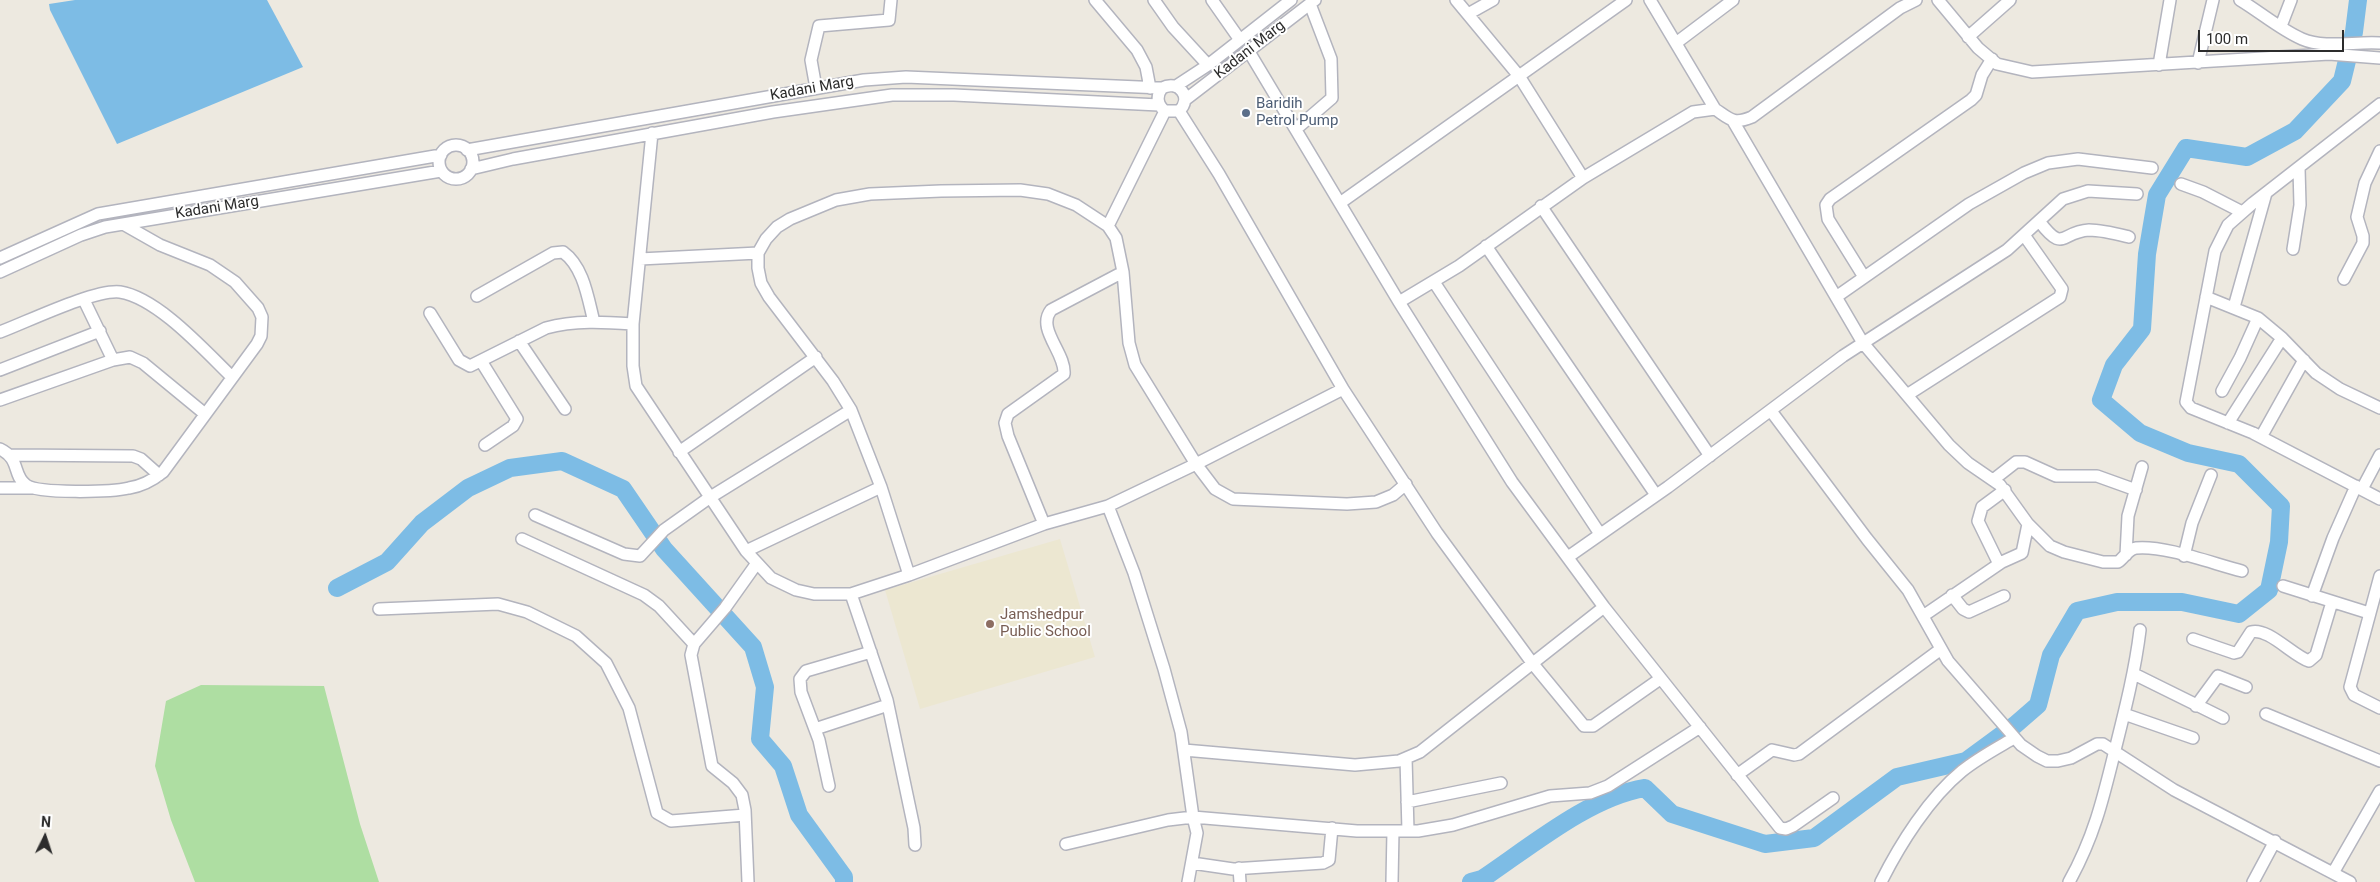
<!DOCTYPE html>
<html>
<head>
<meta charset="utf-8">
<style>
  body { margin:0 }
  #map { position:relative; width:2380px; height:882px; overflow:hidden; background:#ede9e0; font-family:Roboto,sans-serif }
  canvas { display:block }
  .north { position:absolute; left:20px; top:812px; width:50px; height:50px; -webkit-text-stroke:4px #fff; paint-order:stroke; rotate:4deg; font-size:14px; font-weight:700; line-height:20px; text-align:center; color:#2c2c2c }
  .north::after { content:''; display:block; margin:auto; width:18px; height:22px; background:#2c2c2c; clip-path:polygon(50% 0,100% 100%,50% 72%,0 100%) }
  .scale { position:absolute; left:2198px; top:30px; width:146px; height:22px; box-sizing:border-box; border:2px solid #2c2c2c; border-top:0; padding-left:6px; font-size:15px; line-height:18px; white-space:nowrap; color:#2c2c2c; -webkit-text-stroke:4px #fff; paint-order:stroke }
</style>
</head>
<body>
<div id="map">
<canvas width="2380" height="882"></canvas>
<div class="north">N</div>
<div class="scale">100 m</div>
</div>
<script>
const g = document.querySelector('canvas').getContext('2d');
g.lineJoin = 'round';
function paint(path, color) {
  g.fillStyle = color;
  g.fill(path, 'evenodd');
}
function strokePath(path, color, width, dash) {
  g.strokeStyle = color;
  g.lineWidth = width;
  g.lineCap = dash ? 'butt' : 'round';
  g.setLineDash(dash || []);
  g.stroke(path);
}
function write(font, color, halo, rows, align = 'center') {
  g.font = font + ' Roboto,sans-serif';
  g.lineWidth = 4;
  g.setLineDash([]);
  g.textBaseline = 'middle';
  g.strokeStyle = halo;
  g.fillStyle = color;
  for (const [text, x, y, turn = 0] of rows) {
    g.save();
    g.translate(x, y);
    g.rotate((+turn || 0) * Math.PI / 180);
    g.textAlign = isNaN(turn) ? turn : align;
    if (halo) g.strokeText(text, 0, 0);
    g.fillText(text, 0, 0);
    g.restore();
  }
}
const education = new Path2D(`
  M1060,539L1095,657L920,709L885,590Z`);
const green = new Path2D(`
  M201,685L324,686L360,824L379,882H195L171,820L155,766L166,701Z`);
const water = new Path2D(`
  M75,0H267L303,67L117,144L50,10L49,4Z`);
const river = new Path2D(`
  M337,588L387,562L422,523L468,488L510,468L562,461L623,489L664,549L753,647L765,687L760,739L783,766L799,815L844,877V882
  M1471,882L1482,879C1530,847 1589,797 1645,788L1672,814L1765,844L1814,838L1897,777L1966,761L2015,725L2038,705L2051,655L2077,611L2117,602H2182L2239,614L2269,590L2279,542L2281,506L2239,464L2188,453L2140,433L2101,400L2114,365L2142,329L2147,254L2157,195L2186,148L2247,157L2295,131L2342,81L2354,32L2358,0`);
const minor = new Path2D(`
  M1095,0L1137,50L1146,67L1150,88
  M1154,0L1173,27L1208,65
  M1212,0L1240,40
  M1456,0L1519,76L1583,178
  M1650,0L1715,109
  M1938,0L1978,48L1997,64L2032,72L2329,54L2380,58
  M2240,0C2260,12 2281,30 2302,39C2325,49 2356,41 2380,43
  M1468,14L1493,0
  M2281,26L2291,0
  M1968,37L2010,0
  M1676,43L1733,0
  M1248,50L1399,302L1512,482L1604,607L1780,828L1786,829L1793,826L1833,798
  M2198,63L2213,0
  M2159,65L2170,0
  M1176,86L1208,65L1291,0
  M816,88L811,60L819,26L889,20L891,0
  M1185,100L1315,0
  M2380,104L2253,203L2228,225L2215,251L2186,402L2191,408L2253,433L2380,499
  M1179,111L1219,174L1343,389L1437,533L1533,664L1584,726H1593L1660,679
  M1733,121L1863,343L1949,445L1968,463L2000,485L2028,524L2050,546L2064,552L2103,562H2118C2124,558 2128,549 2136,548C2164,545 2214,564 2242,571
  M1296,129L1332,98L1331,59L1310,4
  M652,133L633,324V366L636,386L746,551L771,578L796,590L814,594H851L909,575L1044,524L1108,506L1196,464L1343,389
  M439 162a17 17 0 1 1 34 0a17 17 0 1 1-34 0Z
  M467,150L864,80L906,77L1162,88C1179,79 1193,98 1179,111H1165C1157,105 1156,96 1162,88
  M471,169L513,159L773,112L892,95H954L1159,105
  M2181,184L2203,192L2242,212
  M1340,203L1626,0
  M1541,206L1710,456
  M2039,221C2064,254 2060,232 2089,230C2102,230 2117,234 2129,237
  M1108,226L1165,111
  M1486,246L1656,495
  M2293,249L2300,205L2299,168
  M0,258L98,214L441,155
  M640,259L758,253
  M0,272L81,235L105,227L441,171
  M1864,277L1828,219L1826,205L1830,199L1971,100L1976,95L1982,75L1992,59
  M2344,279L2363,243V236L2357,217L2365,183L2380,151
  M1434,282L1600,534
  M477,296L553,253L563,252C584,267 588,299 594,322
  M1836,297L1969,204L2024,173L2048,163L2078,159L2152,168
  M2206,297L2258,318L2282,338L2316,373L2340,389L2380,408
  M84,300L113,360
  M1399,302L1459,266L1583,178L1693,112L1715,109C1730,119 1733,125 1752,117L1900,8L1916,0
  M2234,307L2266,193
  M430,313L459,360L470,366L546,328C575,320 604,322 633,324
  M0,332C27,322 94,289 120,292C158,298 205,351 232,377
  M519,341L565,409
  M481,361L517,419L513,426L485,445
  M0,370L100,331
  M2222,391L2240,358L2258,318
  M1907,395L2060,297L2062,289L2024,235
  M0,400L113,360L130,357L143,363L205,414
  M1771,411L1867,539L1908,590L1948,661L2021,745L2037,756L2047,761H2058L2071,758L2097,744H2103L2174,790L2350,882
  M2228,423L2282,338
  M2261,437L2304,360
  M0,449C21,459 12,475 26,485C38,494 112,492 129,488C142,486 153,480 163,472L257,344L261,336L262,317L258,308L235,282L210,265L160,245L123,224
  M679,452L816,357
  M10,455L133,456L141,459L159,475
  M1993,480L2016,462H2025L2056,476H2097L2136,490
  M0,488H32
  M2362,489L2380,455
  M1108,506L1134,573L1164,669L1181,732L1193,817L1197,833L1188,882
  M535,515L624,554L640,556L664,530L709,498L851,410
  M1044,524L1008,436L1005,423L1008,414L1064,374C1066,353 1036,329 1051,310L1123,272
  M522,539L644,595L659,606L694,644
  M746,551L881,487
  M2126,555L2128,516L2142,467
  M2184,556L2192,523L2211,475
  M1568,557L1668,487L1843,356L2007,250L2063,199L2088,191L2137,194
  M1999,564L1978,521L1982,507L2005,490
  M909,575L881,487L851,410L833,381L769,297L761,283L758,268V253L766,239L777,227L790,219L836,200L870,194L941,191L1020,190L1048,194L1076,205L1108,226L1116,238L1123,272L1129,343L1135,365L1196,464L1215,489L1233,499L1347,504L1376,502L1393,495L1406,484
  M2380,576L2350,687L2354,695L2380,708
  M2283,586L2369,613
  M851,594L887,700L914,828L915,845
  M1952,595L1963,609L1969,612L2004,596
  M2312,596L2333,538L2356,486
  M379,609L498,604L527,612L576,636L606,663L629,708L657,813L671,821L745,815
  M1923,616L2002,562L2022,553L2028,524
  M2193,639L2234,653L2238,652L2251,632C2268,627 2293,656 2309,661L2316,655L2332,602
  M2134,674L2223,718
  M2196,706L2218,676L2246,687
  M2124,714L2193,738
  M2266,714L2380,761
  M815,729L888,705
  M1184,750L1355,765L1399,761L1420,752L1604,607
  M1406,758L1408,831
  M1737,775L1772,750L1794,755L1799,754L1941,649
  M829,786L819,740L801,692L800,679L806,671L871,652
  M1407,802L1501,783
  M1066,844L1168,820L1193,817L1357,831H1418L1453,825L1550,796L1590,793L1608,786L1700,727
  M1192,863L1233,869L1323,863L1329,860L1332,828
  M1239,868L1240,882
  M2333,873L2380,791
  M748,882L745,810L742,795L733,783L712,766L691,655L694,644L725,608L757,563
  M1392,882L1393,831
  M1881,882C1900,844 1929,798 1962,771C1978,758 1997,748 2014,738
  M2069,882C2094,837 2103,799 2115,750C2125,710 2135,671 2140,630
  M2253,882L2275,841`);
const markers = [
  [1246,113,5,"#5c6f8a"],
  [990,624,5,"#8d6e63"]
];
const streetNames = [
  ["Kadani Marg",1250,50,-38],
  ["Kadani Marg",812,89,-10],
  ["Kadani Marg",217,208,-9]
];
const serviceNames = [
  ["Baridih",1256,104],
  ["Petrol Pump",1256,121]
];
const educationNames = [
  ["Jamshedpur",1000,615],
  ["Public School",1000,632]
];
paint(education, '#ece7d1');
paint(green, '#aedea2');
paint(water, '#7dbce5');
strokePath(river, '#7dbce5', 18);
strokePath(minor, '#b3b4be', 14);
strokePath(minor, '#fff', 11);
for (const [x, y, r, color] of markers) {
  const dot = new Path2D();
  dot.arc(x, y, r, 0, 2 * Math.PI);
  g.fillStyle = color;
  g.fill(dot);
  strokePath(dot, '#fff', 2);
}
write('15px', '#2c2c2c', '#fff', streetNames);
write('15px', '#4e5e75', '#fff', serviceNames, 'left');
write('15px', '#785e54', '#fff', educationNames, 'left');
</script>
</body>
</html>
